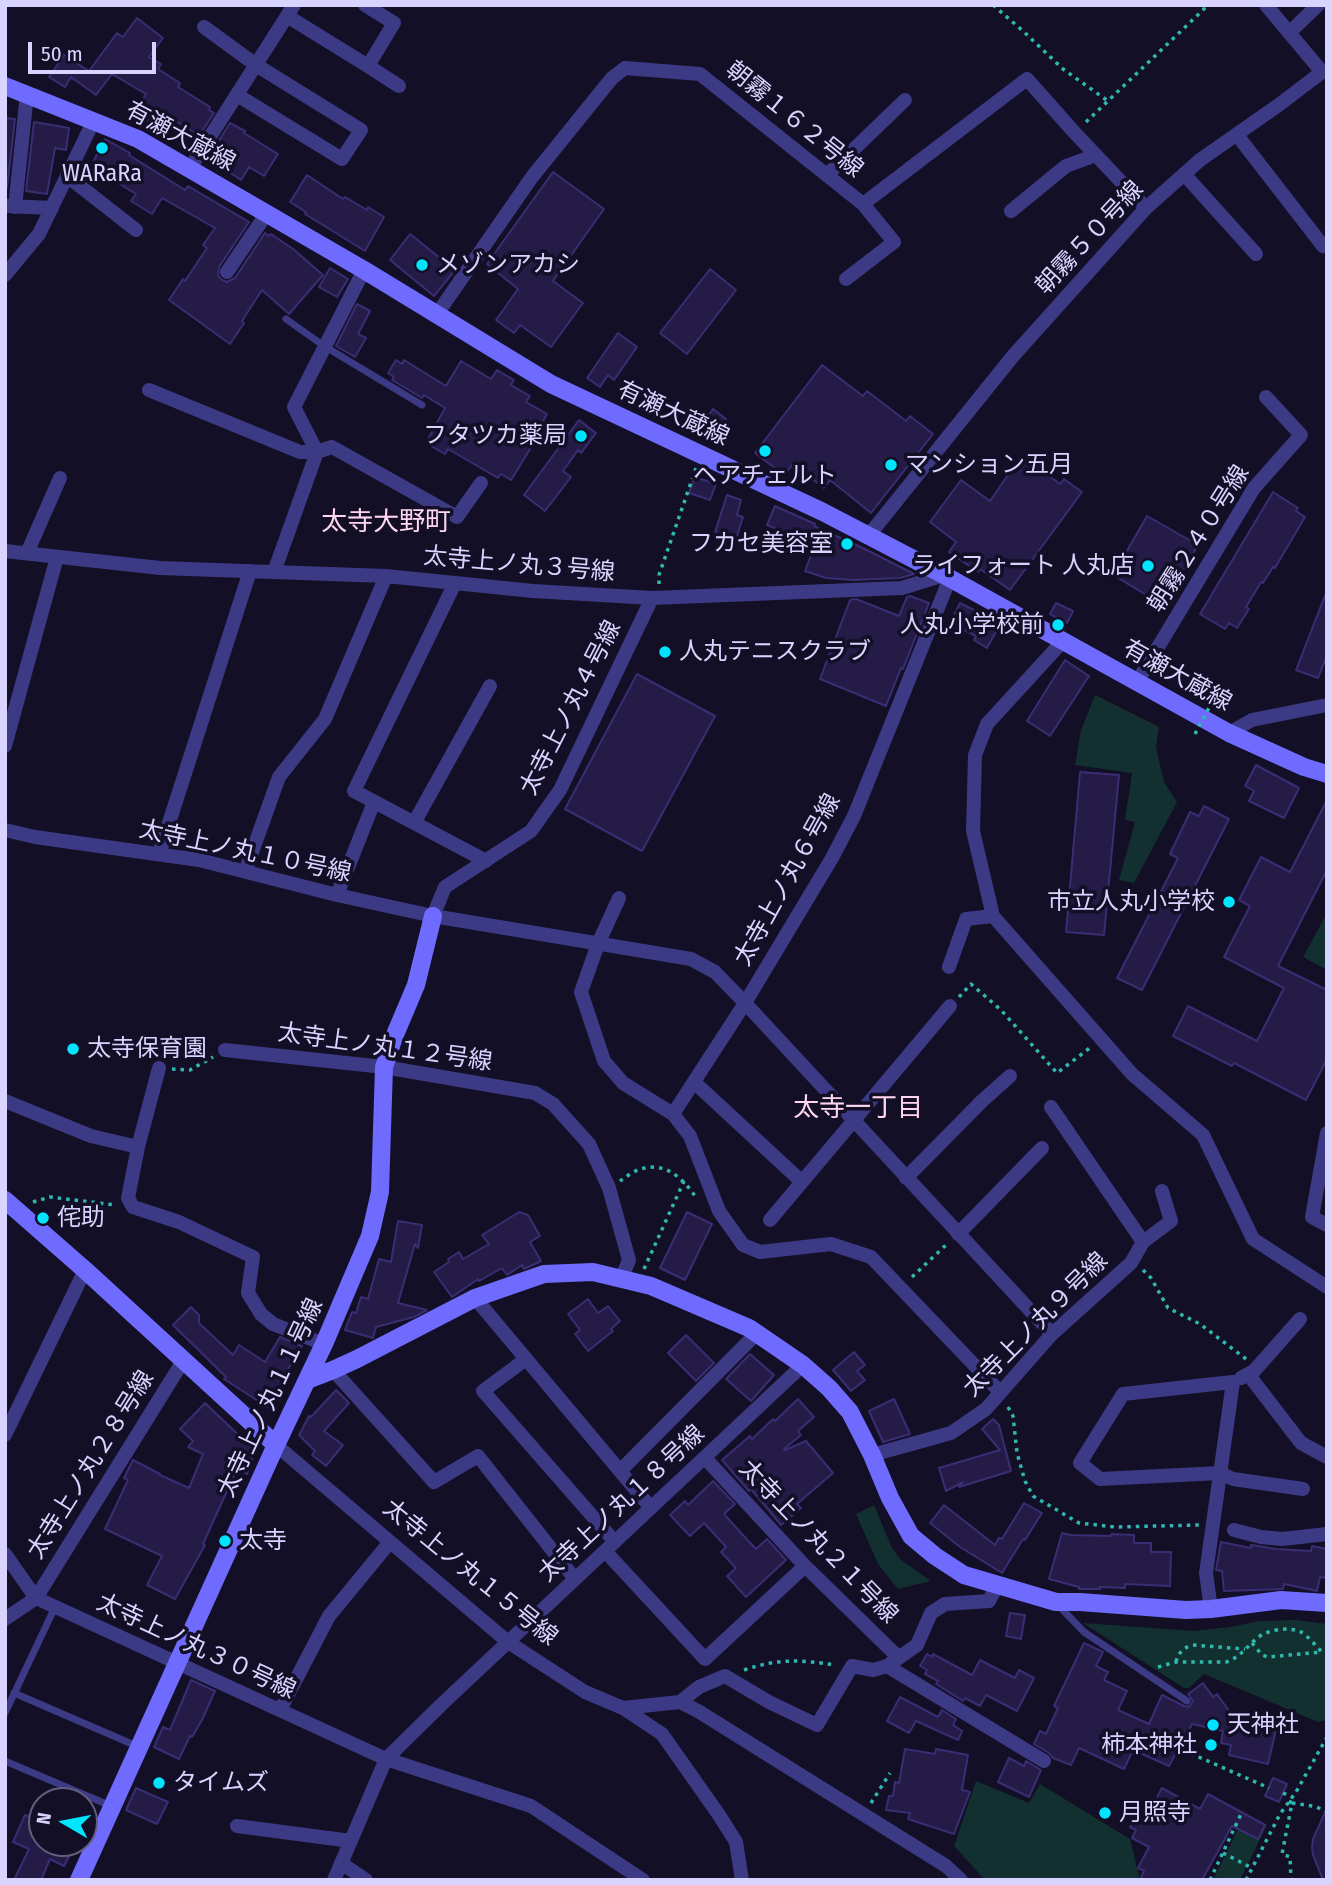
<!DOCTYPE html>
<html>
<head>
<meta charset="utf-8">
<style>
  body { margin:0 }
  #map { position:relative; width:1332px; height:1885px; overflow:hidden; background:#130f26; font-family:"Fira Sans Condensed",sans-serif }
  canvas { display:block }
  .frame { position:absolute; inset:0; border:7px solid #d9d4ff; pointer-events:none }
  .north { position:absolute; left:28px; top:1787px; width:70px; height:70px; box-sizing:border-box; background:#130f26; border:2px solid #625e7d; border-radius:50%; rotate:280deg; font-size:19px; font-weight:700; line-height:28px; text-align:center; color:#d9d4ff }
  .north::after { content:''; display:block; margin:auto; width:24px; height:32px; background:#00e5ff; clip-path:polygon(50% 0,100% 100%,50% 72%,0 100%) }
  .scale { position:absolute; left:28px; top:42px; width:128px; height:32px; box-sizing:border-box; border:4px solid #d9d4ff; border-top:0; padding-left:9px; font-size:21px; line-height:24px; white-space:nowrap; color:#d9d4ff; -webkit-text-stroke:5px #130f26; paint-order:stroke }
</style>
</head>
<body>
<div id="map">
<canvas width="1332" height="1885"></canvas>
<div class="frame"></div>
<div class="north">N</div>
<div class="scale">50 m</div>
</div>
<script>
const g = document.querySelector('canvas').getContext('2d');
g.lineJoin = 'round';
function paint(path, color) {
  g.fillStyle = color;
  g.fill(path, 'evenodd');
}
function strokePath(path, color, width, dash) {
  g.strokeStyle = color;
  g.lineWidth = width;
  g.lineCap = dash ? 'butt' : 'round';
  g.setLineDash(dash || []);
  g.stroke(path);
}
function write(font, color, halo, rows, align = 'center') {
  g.font = font + ' "Fira Sans Condensed","Noto Sans JP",sans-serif';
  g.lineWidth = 7;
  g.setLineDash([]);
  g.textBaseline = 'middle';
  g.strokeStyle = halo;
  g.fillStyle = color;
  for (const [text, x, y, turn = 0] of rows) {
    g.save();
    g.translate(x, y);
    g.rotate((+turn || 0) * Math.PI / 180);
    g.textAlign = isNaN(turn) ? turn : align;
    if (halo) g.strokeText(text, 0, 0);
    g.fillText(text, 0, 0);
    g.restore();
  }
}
const green = new Path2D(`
  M1095,695L1159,727L1156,747L1164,782L1177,802L1134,883L1119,880L1135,822L1125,820L1132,773L1075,765L1081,730Z
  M1327,913V970L1303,957Z
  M874,1505L892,1548L901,1560L931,1581L898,1589L878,1564L856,1514Z
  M1296,1620L1327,1624V1720L1318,1722L1204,1674L1189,1688H1184L1083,1623L1194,1631L1230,1627L1259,1621Z
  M976,1781L1029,1803L1040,1784L1130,1839L1140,1880H985L954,1846Z
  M1246,1813L1267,1825L1240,1880H1213Z`);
const building = new Path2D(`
  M137,18L163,38L149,57L161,64L158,69L180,83L178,87L210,107L209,110L214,113L199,136L162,112L153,125L134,113L146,94L112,74L96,95L71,77L65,87L49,77L64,55L89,71L117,33L123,37Z
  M5,118L15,119L7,188H5Z
  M34,122L69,128L66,150L55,148L47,194L26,191Z
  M230,123L245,131L244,133L278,154L264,176L249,167L241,180L208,158Z
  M105,139L130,153L129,155L185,190L188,186L249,222L219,267L218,276L222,280L227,282L235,278L265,233L269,236L271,234L293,249L323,275L289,314L262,290L242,321L244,323L230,344L169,300L183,279L185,281L207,248L203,245L215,228L162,198L152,214L131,201L136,194L118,183L120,179L92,164Z
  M553,172L604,209L553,281L583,303L551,347L520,325L514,333L496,320L518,289L487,264Z
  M307,175L343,199L345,197L367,210L368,207L384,217L365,251L305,214L306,212L290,202Z
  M410,234L455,270L434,296L390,260Z
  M330,268L348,279L337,297L319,287Z
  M710,269L736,290L687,354L660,333Z
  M357,304L370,311L358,334L366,338L355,357L336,346Z
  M618,333L637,347L614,380L608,375L600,387L587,378Z
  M396,360L402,364L404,360L446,386L461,361L491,379L497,370L514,380L511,385L530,396L526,402L547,414L543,421L546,423L511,480L501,474L498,478L448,449L445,454L431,446L434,442L428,439L445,408L424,395L422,398L392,380L394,377L388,373Z
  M822,365L863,396L867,391L906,421L910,416L933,434L871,513L830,480L824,488L793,464L784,475L755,453Z
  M713,409L726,419L712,438L699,429Z
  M579,420L596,433L581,453L578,450L563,471L571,477L545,511L524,495Z
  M1021,456L1060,484L1064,479L1082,492L1010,590L980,569L978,572L949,552L956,542L930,522L961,480L990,501Z
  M695,477L716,484L710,500L689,493Z
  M1273,492L1298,508L1296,511L1305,517L1275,568L1273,567L1263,583L1261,582L1246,607L1249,609L1237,628L1229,623L1225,629L1200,614Z
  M727,495L741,500L737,515L743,517L736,539L715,532Z
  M775,506L815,524L814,526L865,549L914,574L900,578L853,580L826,578L805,571L815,545L767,525Z
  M1147,516L1198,545L1163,605L1113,575Z
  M1326,593L1327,655L1318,678L1296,670Z
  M910,596L929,603L903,669L901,668L886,706L820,679L850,600L856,599L899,616L907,597Z
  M960,603L980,613L977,620L997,630L987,648L974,640L976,636L950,623Z
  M1056,603L1073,611L1067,623L1050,614Z
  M1065,660L1089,676L1050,736L1027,721Z
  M637,674L715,716L642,851L565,809Z
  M1256,765L1299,788L1284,818L1249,801L1254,791L1245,786Z
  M1080,772L1119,775L1104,935L1066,932Z
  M1327,800V870L1278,966L1327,990V1059L1306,1100L1234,1063L1232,1066L1173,1036L1188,1006L1257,1041L1284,988L1224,957L1250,906L1239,900L1261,857L1290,872Z
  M1204,806L1229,819L1142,990L1117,978L1178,858L1170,854L1190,812L1199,816Z
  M519,1212L528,1215L540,1236L530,1242L541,1261L524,1269L522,1265L507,1275L502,1268L479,1281L478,1279L452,1297L434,1272L449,1262L448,1259L459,1252L463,1259L489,1244L482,1235Z
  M687,1212L712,1224L685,1280L660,1268Z
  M398,1221L422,1225L418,1248L415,1244L398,1303L427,1310L414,1317L376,1327L373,1338L345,1330L352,1312L356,1313L361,1297L368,1299L379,1259L391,1262Z
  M588,1299L598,1313L608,1306L620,1321L611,1329L613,1331L588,1351L575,1334L580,1330L568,1314Z
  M191,1307L199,1315V1323L233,1355L239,1345L265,1362L280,1337L302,1346L285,1374L289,1377L269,1408L224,1379L226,1377L173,1325Z
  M686,1335L714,1363L696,1381L668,1353Z
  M854,1352L865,1365L857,1371L865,1380L851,1391L833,1370Z
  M750,1354L774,1375L751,1401L726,1379Z
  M336,1390L349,1403L324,1431L343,1445L326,1466L312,1455L315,1451L299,1435L309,1416L311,1417Z
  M798,1399L814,1417L798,1431L801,1435L784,1449L785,1450L806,1441L833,1473L797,1504L801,1508L781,1525L751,1489L749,1491L722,1460L750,1436L752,1439L773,1419L775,1421Z
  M894,1399L910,1434L883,1442L869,1411Z
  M205,1403L248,1444L252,1449V1459L247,1474L237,1469L203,1544L205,1545L175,1599L147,1585L162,1556L105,1529L128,1480L124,1478L133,1460L160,1474V1475L189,1488L203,1454L188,1447L193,1441L180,1429Z
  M993,1419L999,1425L1011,1471L959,1487L963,1482L946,1491L939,1468L1000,1450L982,1429Z
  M713,1481L735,1504L724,1514L741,1533L756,1549L767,1539L786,1560L746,1597L727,1576L736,1568L721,1552L726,1547L704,1523L690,1536L670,1515L685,1501L688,1505Z
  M1024,1503L1042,1513L1025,1540L1023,1539L1002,1573L960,1547L930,1523L944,1505L995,1545L999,1538L1002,1539Z
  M1062,1533L1070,1535L1111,1536V1534L1134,1535V1543H1151V1552H1171L1170,1586L1125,1584V1588L1100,1587V1589H1079V1587L1049,1579Z
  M1221,1542L1251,1548V1545H1252L1276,1549L1311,1551L1312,1546L1327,1549V1578L1320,1577L1317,1591L1284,1584L1283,1589L1224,1591L1222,1571L1216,1570Z
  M1010,1613L1025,1615L1021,1639L1006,1636Z
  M1084,1643L1103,1652L1096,1666L1108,1672L1104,1680L1127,1691L1118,1710L1149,1724L1162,1695L1184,1706L1189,1707L1193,1701L1188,1694L1203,1683L1213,1697L1217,1694L1232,1715L1277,1725L1268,1764L1229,1755L1231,1745L1221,1743L1223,1731L1192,1724L1177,1756L1175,1755L1169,1766L1133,1750L1124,1769L1079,1748L1071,1765L1053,1758L1049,1753L1034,1744L1040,1731L1046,1734L1058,1708L1054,1706Z
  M927,1654L932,1657L933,1654L972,1675L980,1660L1015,1678L1019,1670L1034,1678L1017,1711L986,1695L980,1706L965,1698L963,1701L936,1684L938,1681L925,1674L927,1670L920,1666Z
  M191,1680L215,1691L202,1720L192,1737L190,1736L179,1759L154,1747L163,1727L170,1730Z
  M900,1697L938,1717L942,1710L956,1719L953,1725L962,1731L958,1740L916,1721L909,1733L887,1721Z
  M905,1749L935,1754L936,1749L968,1755L962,1790L970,1792L954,1834L908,1819L910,1813L886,1810L889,1796H893L895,1782L899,1783Z
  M1009,1758L1024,1766L1026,1761L1041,1770L1029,1797L998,1782Z
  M1273,1778L1287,1784L1279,1802L1265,1796Z
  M136,1788L168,1802L157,1824L126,1810Z
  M1162,1788L1200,1809L1208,1794L1265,1825L1258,1839L1232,1826L1202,1880H1140L1144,1871L1138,1868L1149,1847L1132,1838L1136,1830L1130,1827L1141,1805L1151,1809Z
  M1327,1808V1880H1323L1313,1855L1312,1847L1313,1839Z
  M25,1815L41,1822L42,1820V1843H76L64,1866L50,1859L41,1880H14L29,1849L13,1842Z`);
const path = new Path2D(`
  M993,5L1023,31L1063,69L1108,101
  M1086,122L1204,9L1205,5
  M659,584V575L696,468
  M1215,706L1222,693L1218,691
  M959,997L971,984L1001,1010L1057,1073L1091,1047
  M172,1069L190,1070L213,1057
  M620,1181C627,1176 636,1169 645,1168C667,1163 684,1180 695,1196
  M33,1202L50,1197L115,1205
  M644,1269L684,1181
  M1143,1270L1151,1278L1168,1308L1200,1324L1246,1359
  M912,1277L947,1244
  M1008,1407L1013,1416L1017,1453L1025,1481L1033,1496L1079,1523L1115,1527L1200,1525
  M1252,1643L1262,1655L1268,1657L1322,1652
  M1176,1662C1179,1652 1182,1649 1192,1645L1245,1649
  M1158,1667L1176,1662H1226C1239,1658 1247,1647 1257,1638C1267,1630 1289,1626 1301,1632C1308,1636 1316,1646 1322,1652L1327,1651
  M744,1670C780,1658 799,1660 836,1665
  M1183,1750L1269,1788
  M1283,1793L1292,1797
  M1289,1801L1292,1803L1282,1854L1290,1857L1291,1880
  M871,1803L890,1773
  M1292,1803L1313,1806L1327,1811
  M1223,1853L1252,1868
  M1210,1880L1242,1812
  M1246,1880L1280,1814L1296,1792L1327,1737`);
const lane = new Path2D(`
  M286,319L324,346L422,405
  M1059,1606L1084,1632L1187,1701
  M14,1693L139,1747
  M5,1713L55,1607
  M5,1761L111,1806`);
const street = new Path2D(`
  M287,16L368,66L394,23L365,5
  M204,27L256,65L361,130L342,159L237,95
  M1289,33L1318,5
  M368,66L399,86
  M1237,135L1323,246L1327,244
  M190,168L294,5
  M1184,174L1256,254
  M827,175L905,100
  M67,176L136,230
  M7,206L52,208
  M15,207L27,94
  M1011,211L1066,166L1096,155
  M227,272L267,213
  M5,275L39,234L94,120
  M846,279L894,242L863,204
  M437,314L532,177L612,78L625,68L700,74L863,204L1027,79L1074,132L1146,208
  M149,390L300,452H317L332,447L457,517L481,483
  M869,535L1013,356L1146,208L1200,160L1280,104L1322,72L1266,5
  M5,551L160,568L386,576L533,591L652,598L902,588L944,575
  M27,553L60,478
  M274,572L317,452L294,407L364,270
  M455,583L354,791L486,861
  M1063,641L987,724L975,755L973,831L993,916L1132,1074L1203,1135L1253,1239L1327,1287
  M1137,682L1254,488L1301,435L1266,397
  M1229,733L1252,720L1327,705
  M5,746L57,557
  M414,823L490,686
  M5,830L35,837L199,860L337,895L433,916L691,959L715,972L745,1003L1052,1334
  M159,854L250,571
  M245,872L279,777L325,719L386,576
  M337,895L374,802
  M619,898L598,944L581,992L604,1061L623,1083L673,1114L690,1136L719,1211L743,1245L760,1252L831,1244L871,1257L1000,1392
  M433,916L445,887L531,831L560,790L652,598
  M949,967L966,919L993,916
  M225,1050L384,1067L535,1093L553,1104L589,1144L609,1188L629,1260L621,1279
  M159,1068L138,1147L128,1198L133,1207L179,1222L253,1257L248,1293L261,1314L273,1324L324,1344
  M694,1082L801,1181
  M5,1101L91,1136L138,1147
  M1051,1107L1143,1242
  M673,1114L745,1003L832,858L854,816L950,578
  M1327,1133L1312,1217L1327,1225
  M906,1178L982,1101L1010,1076
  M770,1220L950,1006
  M958,1234L1042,1148
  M475,1298L651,1508
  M526,1359L483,1391L615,1542
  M333,1370L434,1482L478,1456L575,1579
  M1248,1374L1301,1443L1327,1457
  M1241,1378L1254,1371L1300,1319
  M5,1435L85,1270
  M276,1445L508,1642L585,1692L623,1708L680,1702L698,1711L946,1866L961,1880
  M872,1455L951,1433L986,1409L1052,1334L1131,1263L1143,1242L1171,1221L1162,1191
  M705,1458L805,1566L898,1657
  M620,1471L757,1333
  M1234,1530L1261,1537L1282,1539L1327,1534
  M605,1551L705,1659L805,1566
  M5,1554L36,1598L386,1759L531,1806L643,1880
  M1211,1609L1206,1573L1233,1382L1123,1394L1080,1463L1100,1479L1220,1473L1233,1479L1303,1489
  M5,1619L36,1598L183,1361
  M887,1666L1044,1761
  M680,1702L699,1687L725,1676L769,1702L817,1725L852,1666L873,1670L887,1666L917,1645L931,1613L945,1604L989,1601L997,1585
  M623,1708L662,1734L719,1815L736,1842L742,1880
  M280,1710L329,1616L390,1542
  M237,1826L351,1841
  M341,1863L366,1880
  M334,1880L386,1759L442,1704L803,1365`);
const secondary = new Path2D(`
  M5,86L138,139L364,270L551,384L823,512L944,575L1229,733L1304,767L1327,774
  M5,1200L85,1270L276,1445
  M307,1380L333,1370L357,1359L475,1298L544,1274L593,1272L651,1286L749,1328L803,1365L829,1388L850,1412L872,1455L890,1498L911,1536L935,1556L964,1575L1056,1602H1080L1186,1610L1211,1609L1281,1600L1327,1603
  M79,1880L276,1445L324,1344L370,1236L380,1192L384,1067L394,1037L416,985L433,916`);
const pathBridge = new Path2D(`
  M1195,734L1218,691`);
const markers = [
  [102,148,7,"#00e5ff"],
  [422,265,7,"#00e5ff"],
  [581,436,7,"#00e5ff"],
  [765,451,7,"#00e5ff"],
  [891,465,7,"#00e5ff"],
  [847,544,7,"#00e5ff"],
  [1148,566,7,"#00e5ff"],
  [1058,625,7,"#00e5ff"],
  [665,652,7,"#00e5ff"],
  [1229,902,7,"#00e5ff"],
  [73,1049,7,"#00e5ff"],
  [43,1218,7,"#00e5ff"],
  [225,1541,7,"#00e5ff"],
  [1213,1725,7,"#00e5ff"],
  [1211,1745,7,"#00e5ff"],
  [159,1783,7,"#00e5ff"],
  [1105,1813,7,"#00e5ff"]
];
const streetNames = [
  ["朝霧１６２号線",794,120,39],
  ["有瀬大蔵線",180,137,28],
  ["朝霧５０号線",1090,238,-47],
  ["有瀬大蔵線",673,414,25],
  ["朝霧２４０号線",1199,539,-58],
  ["太寺上ノ丸３号線",519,565,5],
  ["有瀬大蔵線",1177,676,29],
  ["太寺上ノ丸４号線",571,708,-63],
  ["太寺上ノ丸１０号線",245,852,12],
  ["太寺上ノ丸６号線",788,880,-61],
  ["太寺上ノ丸１２号線",385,1048,8],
  ["太寺上ノ丸９号線",1036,1325,-45],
  ["太寺上ノ丸１１号線",271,1398,-65],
  ["太寺上ノ丸２８号線",91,1465,-58],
  ["太寺上ノ丸１８号線",622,1504,-43],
  ["太寺上ノ丸２１号線",818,1542,46],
  ["太寺上ノ丸１５号線",470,1573,39],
  ["太寺上ノ丸３０号線",196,1647,25]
];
const poiNames = [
  ["WARaRa",102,174,"center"],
  ["メゾンアカシ",436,265],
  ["フタツカ薬局",567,436,"right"],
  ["マンション五月",905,465],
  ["ヘアチェルト",765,476,"center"],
  ["フカセ美容室",833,544,"right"],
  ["ライフォート 人丸店",1134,566,"right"],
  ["人丸小学校前",1044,625,"right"],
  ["人丸テニスクラブ",679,652],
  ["市立人丸小学校",1215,902,"right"],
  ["太寺保育園",87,1049],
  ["侘助",57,1218],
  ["太寺",239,1541],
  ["天神社",1227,1725],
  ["柿本神社",1197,1745,"right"],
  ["タイムズ",173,1783],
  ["月照寺",1119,1813]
];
const neighbourhoodNames = [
  ["太寺大野町",386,523],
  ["太寺一丁目",858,1109]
];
paint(green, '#12302f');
paint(building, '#241b47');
strokePath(building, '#3b2d73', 2);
strokePath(path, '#2fb8b0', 3.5, [3.5, 5]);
strokePath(lane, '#3d3a85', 7);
strokePath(street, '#3d3a85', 14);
strokePath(secondary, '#6f6bff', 18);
strokePath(pathBridge, '#2fb8b0', 3.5, [3.5, 5]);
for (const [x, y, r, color] of markers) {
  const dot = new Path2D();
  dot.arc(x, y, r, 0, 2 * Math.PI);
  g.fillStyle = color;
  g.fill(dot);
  strokePath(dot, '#130f26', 2.5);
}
write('24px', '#d9d4ff', '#130f26', streetNames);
write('24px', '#d9d4ff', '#130f26', poiNames, 'left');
write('26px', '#ffd6f0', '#130f26', neighbourhoodNames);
</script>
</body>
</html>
